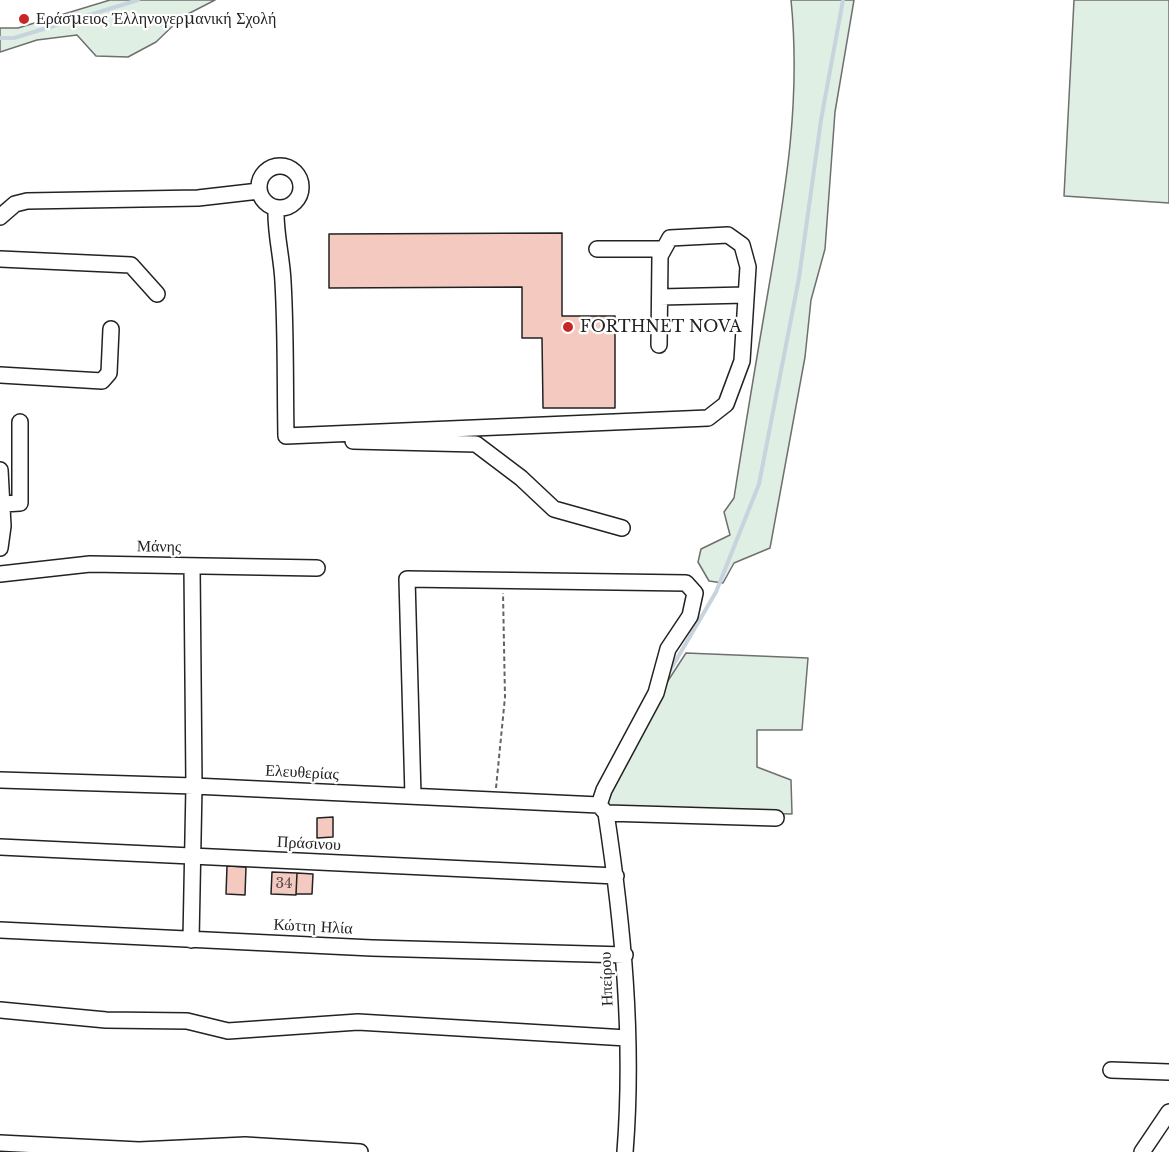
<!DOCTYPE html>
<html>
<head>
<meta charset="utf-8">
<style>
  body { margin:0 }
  canvas { display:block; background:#fff }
</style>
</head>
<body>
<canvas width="1169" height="1152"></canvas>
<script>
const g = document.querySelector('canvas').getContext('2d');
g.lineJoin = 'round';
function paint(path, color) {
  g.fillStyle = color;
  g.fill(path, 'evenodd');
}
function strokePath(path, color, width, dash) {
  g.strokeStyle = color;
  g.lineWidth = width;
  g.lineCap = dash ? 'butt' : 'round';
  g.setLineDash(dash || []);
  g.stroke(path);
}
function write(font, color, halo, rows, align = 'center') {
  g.font = font + ' "Libre Baskerville",serif';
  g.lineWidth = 4.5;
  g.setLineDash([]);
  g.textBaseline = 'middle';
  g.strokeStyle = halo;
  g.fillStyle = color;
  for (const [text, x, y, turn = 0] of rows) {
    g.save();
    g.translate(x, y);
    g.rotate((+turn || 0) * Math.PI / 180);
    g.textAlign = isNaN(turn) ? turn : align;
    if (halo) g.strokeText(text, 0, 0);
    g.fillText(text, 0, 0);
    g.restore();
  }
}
const green = new Path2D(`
  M110,0H215L182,17L156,42L128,57L96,56L77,35L37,40L0,52V28H18Z
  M791,0H854L835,112L825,249L811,300L805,357L770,548L734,563L723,583L709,581L698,562L701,549L730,535L724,512L734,498C745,427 757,356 769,286C786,188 801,100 791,0Z
  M1074,0H1169V203L1064,196Z
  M686,653L808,658L802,730H757V767L791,780L792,814L611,809L604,795L660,693Z`);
const stream = new Path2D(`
  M0,38H14L138,0
  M668,674L716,592L759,484L799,278L821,120L843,0`);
const building = new Path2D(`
  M562,233V316H615V408H543L542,338H522V287L329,288V234Z
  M333,817V837L317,838V818Z
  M227,866L246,867L245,895L226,894Z
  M272,872L297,873L296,895L271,894Z
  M297,873L313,874L312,894H296Z`);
const path = new Path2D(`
  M496,788L505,697L503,593`);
const minor = new Path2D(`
  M259 187a21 21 0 1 1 42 0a21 21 0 1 1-42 0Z
  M276,208C275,233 282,257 283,282C286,333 285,385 286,436L708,418L726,404L742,361L748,267L742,245L728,235L670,238L660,256L659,345
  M0,217L15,204L27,201L198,198L259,191
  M597,249H664
  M0,259L131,265L157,294
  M660,297L746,295
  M0,375L102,381L109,373L111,329
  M353,441L476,444L521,478L554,509L622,528
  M0,470L3,526L0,548
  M3,504L20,503V422
  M0,574L90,564L317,568
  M0,780L194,786L599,805L606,813C623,925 634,1038 625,1152
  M413,796L407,579L686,583L695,593L690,616L668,649L656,693L604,790L599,805
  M606,813L776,818
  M0,847L616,876
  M0,930L372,948L625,955
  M191,940L194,786L192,566
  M0,1010L106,1020L187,1021L228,1031L358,1022L627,1038
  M1111,1070L1169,1072
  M0,1143L139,1150L245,1145L360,1152
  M1142,1152L1169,1112`);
const markers = [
  [24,19,6,"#c62828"],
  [568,327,6,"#c62828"]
];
const numberNames = [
  ["34",284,884]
];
const poiNames = [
  ["Εράσμειος Έλληνογερμανική Σχολή",36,19],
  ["FORTHNET NOVA",580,327]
];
const streetNames = [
  ["Μάνης",159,547,1],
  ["Ελευθερίας",302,773,3],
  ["Πράσινου",309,844,3],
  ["Κώττη Ηλία",313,927,3],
  ["Ηπείρου",607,979,-92]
];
paint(green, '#e0efe3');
strokePath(green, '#6f6f6f', 1.5);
strokePath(stream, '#c7d3dd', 4);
paint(building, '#f3c9c0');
strokePath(building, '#222', 1.5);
strokePath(minor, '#222', 18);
strokePath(path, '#646464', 2, [4.5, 3]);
strokePath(minor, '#fff', 15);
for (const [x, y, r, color] of markers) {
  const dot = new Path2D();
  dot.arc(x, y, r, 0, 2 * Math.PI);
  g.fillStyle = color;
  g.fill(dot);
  strokePath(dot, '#fff', 2);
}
write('14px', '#564c4a', null, numberNames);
write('16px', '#222', '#fff', poiNames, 'left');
write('16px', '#222', '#fff', streetNames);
</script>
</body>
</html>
